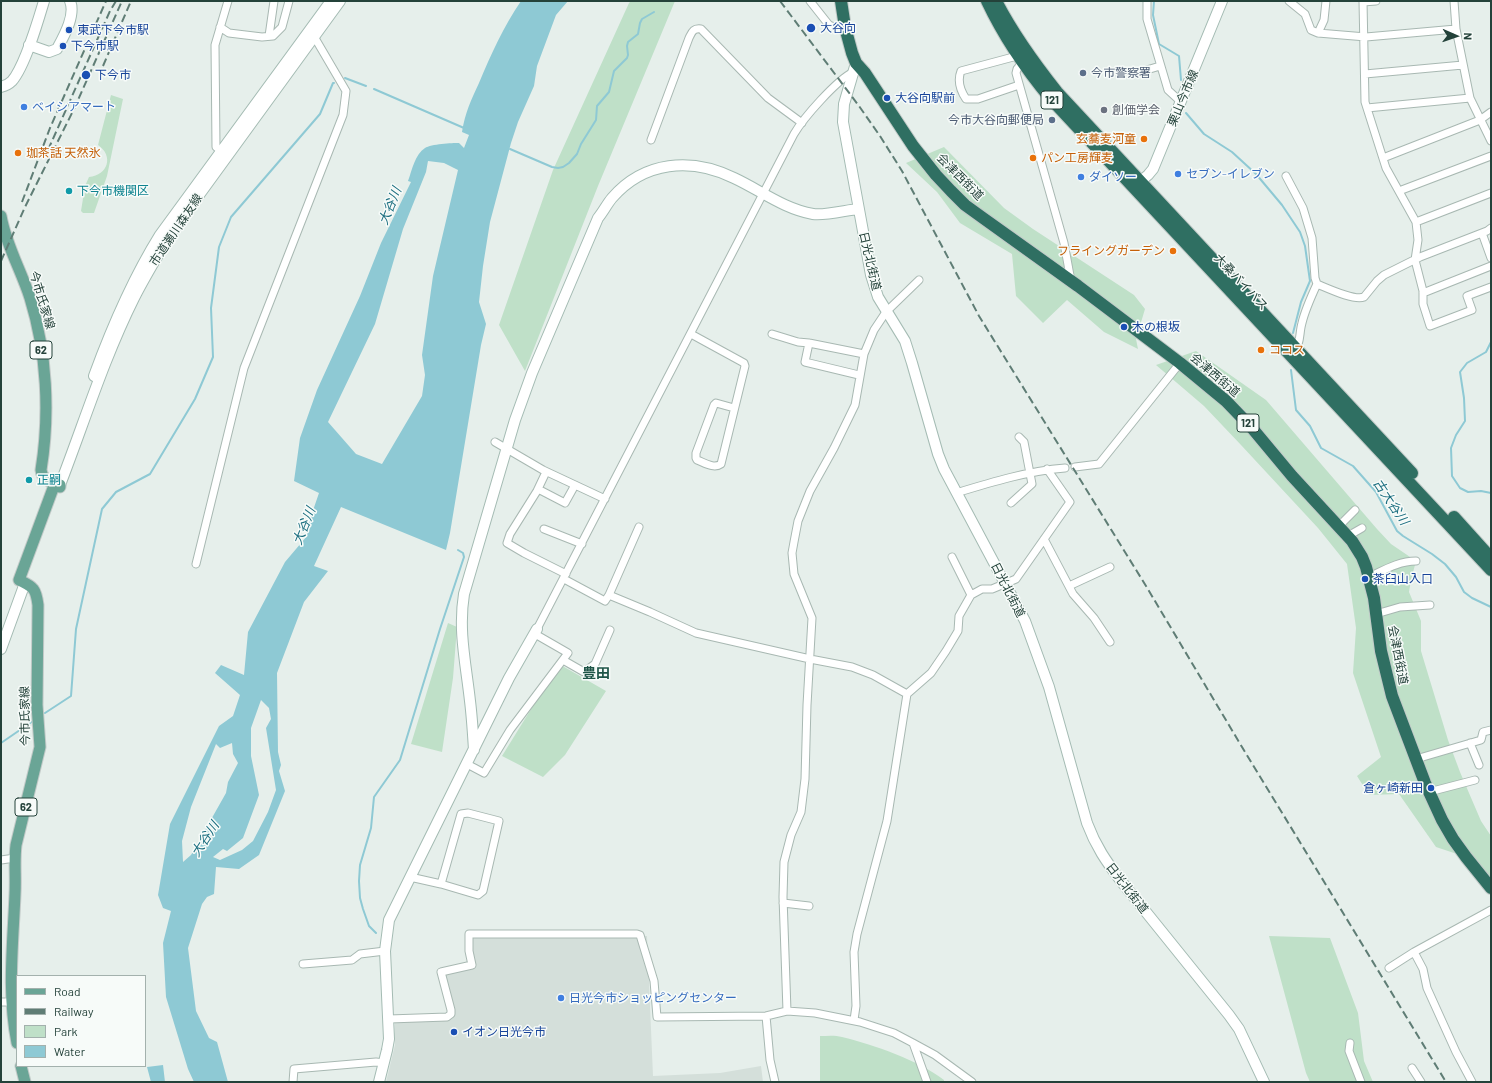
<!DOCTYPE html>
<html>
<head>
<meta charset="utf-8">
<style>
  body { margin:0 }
  #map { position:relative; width:1492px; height:1083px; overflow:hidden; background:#e6efeb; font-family:Barlow,sans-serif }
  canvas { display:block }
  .frame { position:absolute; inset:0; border:2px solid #24423a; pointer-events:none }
  .legend { position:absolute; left:16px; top:975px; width:130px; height:92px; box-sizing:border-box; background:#f7fbf9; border:1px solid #a3b1ad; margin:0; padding:5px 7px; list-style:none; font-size:12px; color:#24423a }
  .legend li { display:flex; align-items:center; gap:8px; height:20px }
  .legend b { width:20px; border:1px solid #a3b1ad }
  .north { position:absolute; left:1436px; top:16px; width:40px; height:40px; -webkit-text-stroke:3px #f7fbf9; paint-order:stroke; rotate:92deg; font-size:11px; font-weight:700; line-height:16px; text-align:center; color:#24423a }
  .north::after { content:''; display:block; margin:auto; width:14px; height:18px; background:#24423a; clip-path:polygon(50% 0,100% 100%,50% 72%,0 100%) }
</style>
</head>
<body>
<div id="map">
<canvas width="1492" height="1083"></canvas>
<div class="frame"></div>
<ul class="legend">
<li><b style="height:5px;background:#6aa596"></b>Road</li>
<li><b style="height:5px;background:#5f7d75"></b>Railway</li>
<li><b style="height:11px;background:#bfe0c8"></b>Park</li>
<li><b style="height:11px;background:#8ec9d4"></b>Water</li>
</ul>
<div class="north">N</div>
</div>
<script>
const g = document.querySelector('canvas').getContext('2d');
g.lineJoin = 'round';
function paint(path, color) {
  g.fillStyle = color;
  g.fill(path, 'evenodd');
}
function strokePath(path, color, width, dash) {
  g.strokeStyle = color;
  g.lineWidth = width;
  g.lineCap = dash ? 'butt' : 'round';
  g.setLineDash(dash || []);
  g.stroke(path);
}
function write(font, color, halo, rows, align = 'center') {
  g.font = font + ' Barlow,"Noto Sans JP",sans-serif';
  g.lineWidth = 3;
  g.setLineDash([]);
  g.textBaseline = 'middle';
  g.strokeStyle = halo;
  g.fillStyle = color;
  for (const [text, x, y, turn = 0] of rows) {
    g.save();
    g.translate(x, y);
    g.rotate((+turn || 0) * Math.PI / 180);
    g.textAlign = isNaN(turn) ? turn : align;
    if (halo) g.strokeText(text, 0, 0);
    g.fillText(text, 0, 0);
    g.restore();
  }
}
const built = new Path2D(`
  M472,936H647L653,1076L720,1073L761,1066L763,1082H386L395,1045V1022L445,1021L452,1019L454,1016L444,978L446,974L474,967Z`);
const green = new Path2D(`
  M631,1H675L598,186L525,371L499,325L553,170L629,3Z
  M111,95L123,99L107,176L94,213H83L81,211L85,186L89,177C108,175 114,156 98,145Z
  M944,147L1004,208L1033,229L1134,295L1145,309L1136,339L1138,349L1104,332L1067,300L1043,323L1016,296L1012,254L960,223L937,192L906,163Z
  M1196,351L1266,400L1377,529L1391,544L1416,561L1411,580L1409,592L1421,621V651L1448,740L1460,772L1481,821L1491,836V888L1466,857L1436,847L1399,794L1369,795L1357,776L1381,757L1353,673L1356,628L1347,564L1318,528L1241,445L1204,406L1156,365Z
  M448,623L457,627L453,678L442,752L411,744Z
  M559,664L606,691L565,755L543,777L502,756Z
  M1269,936L1330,938L1358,1013L1364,1061L1373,1082H1310L1306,1073Z
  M820,1036C827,1036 835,1035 842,1037C874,1045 918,1060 944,1080V1082H820Z`);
const water = new Path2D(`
  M521,1H568L556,15L537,66L534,86L518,122L511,143L490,222L483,266L479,302L486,324L481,345L450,533L446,550L341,507L314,566L328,571L304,602L277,673L278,752L281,765L279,771L285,791L259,855L239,869L216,867L214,894L207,897L202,904L188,948L196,1011L209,1038L217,1042L228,1082H194L188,1069L166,997L163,943L171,911L163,908L158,895L170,824L219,726L233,716L240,695L215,673L221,665L244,675L248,632L285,562L307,536L309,522L319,493L294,481L300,438L317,390L360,296L381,243L411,182L408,181C412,170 415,154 425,148C431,144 452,143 459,143L464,148L469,135L462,132C465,113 471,100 479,83C491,54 504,26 521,1ZM428,161L444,163L458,170L433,276L422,355L425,375L422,396L382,464L356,454L328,422L375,324L403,229L426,172ZM261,700L269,708L271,719L266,728L276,790L268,812L253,841L242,850L220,860L213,857L223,849L227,851L243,838L259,795L251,756V728ZM232,743L233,754L238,763L228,782L226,793L191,855L183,862L182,841L191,807L216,744L220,748Z
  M163,1065L165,1082H151L147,1067Z`);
const stream = new Path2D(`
  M1154,1L1153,15L1159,44L1179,56L1181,80
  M345,78L366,86
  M374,89L464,128
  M1186,113L1204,134L1232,152L1256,174L1282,205L1300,232L1305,246L1310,281L1301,302L1293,333
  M510,149L552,167L558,168L563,167L569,163L577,154L581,144L596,120L597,106L609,92L614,71L627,58L628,55L627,46L628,42L638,34L640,23L642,19L654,12
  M1491,342L1486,352L1467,363L1460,372L1464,398L1465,421L1456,435L1451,448L1452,476L1460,488L1468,492L1481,491L1491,493
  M1291,370L1296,410L1310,426L1321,448L1353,466L1376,492L1397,531L1403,536L1432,554L1445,564L1456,577L1464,592L1472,598L1491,607
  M45,713L71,696L76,629L102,509L116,492L150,474L195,399L213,357L211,308L219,247L231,217L320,114L333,83H334
  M1,743L33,721
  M376,933L369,926L363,909L360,898L359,881L360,865L371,828L374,797L400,760L440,629L464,557L463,553L458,550`);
const street = new Path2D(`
  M810,1L829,25L836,28L845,27
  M1147,1V19L1168,90L1181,102
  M1289,1L1305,14L1311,30L1318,33L1366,37L1456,29
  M1363,1L1365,102L1386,168L1416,222L1418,240L1415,260L1423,291V304L1430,326L1472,310L1467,296L1491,287
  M1454,1L1456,29L1470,98L1491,141
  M1363,2L1376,1
  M220,27L229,33L262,37L273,36L282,27L289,1
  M1318,33L1324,20L1326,1
  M269,36L274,1
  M1017,56L961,71C957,81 960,90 966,99H978L1019,85
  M1022,63L1017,69L1016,73L1064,243L1071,281
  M1140,72L1160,66
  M1365,74L1463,65
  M1367,108L1470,98
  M651,140L689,38C692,32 693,28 701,29L768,98L802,123
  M224,153L216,147L215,45L228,1
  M1383,158L1480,120L1491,112
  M1286,176L1303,208L1312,238L1315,278L1317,284C1327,288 1354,301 1364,297L1377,281L1384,275L1420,257L1487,231L1491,228
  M1399,191L1491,156
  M1416,222L1491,193
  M1482,233L1491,258
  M1423,293L1491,266
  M691,334L744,363L745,366L721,464C714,469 705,463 697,460L696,458V453L714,405L716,403L734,408
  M772,334L798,342L809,343L864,354
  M809,343L805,362L859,375
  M1295,351C1301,343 1299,333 1302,323C1305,310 1311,297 1317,284
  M495,442L543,470L605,499
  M1075,467L1099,464L1180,363
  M546,472L537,491L510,534L507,543L524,553L566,574
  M538,489L565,503L575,485
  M956,493C992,482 1028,471 1065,468
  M1011,503L1032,484L1024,442L1019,437
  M1339,526L1355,510
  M544,529L582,544
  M1348,536L1362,528
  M1044,539L1073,594L1094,618L1110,642
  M952,557L971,595
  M196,564L244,368L343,115L346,91L312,33
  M1369,577C1384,570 1399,561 1416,561
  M564,579L605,601L609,595L650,612L696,633L810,659L852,667L873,675L907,694
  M1069,586L1110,567
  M609,595L639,527
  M1376,614L1400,607L1430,605
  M537,629L794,134C804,117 836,81 853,72
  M563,660L584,672L595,664L610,630
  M1470,743L1479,765
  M1416,759L1481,740L1483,732L1491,730
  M467,764L484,773L510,730L568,653L535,634
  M1429,792L1475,780
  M1,860L15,858
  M410,877L441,884L478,895L483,891L499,821L468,813L461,814L441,884
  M783,903L809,906
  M1414,952L1423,969L1427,988L1456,1052L1472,1082
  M303,964L352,960L360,954L385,951
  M1389,968L1414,952L1491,910
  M1,1002H12
  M787,1011L783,897L784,862L791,835L801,812L805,779L807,705L812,618L794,574L792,553L794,542L798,521L810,491L834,448L855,405L864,354L874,330L886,312L919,280
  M766,1016L770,1060L775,1082
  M389,1019L447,1017L451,1014V1010L441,972L472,965L469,951V934H637L640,935L654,981L657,1017L766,1016L787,1011L815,1013L860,1022L894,1033L913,1043L927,1082
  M854,1020L856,1006L854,952L857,934L887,821L907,694L931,673L946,651L958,631L959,616L971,595L982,589H992L1016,579L1070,502L1047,469
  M913,1043L935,1055L972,1082
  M1350,1043L1349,1051L1361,1082
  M1412,1068L1421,1082
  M293,1082L294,1069L376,1062L384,1063`);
const secondary = new Path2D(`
  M29,45L49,52L57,49C64,36 76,15 70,1
  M856,63L844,104L843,122L871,275L878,297L905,341L912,363L938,454L944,469L1025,621L1049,687L1087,823C1096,847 1106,861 1121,881L1229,1015L1239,1029L1264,1082
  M1,87C5,86 9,84 12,81C25,66 38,21 44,1
  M1135,186L1148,175L1153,169L1222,1
  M94,376C112,327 132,280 160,235L331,1
  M60,485C84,423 104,358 134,298C144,278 156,259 167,239L340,1
  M1,649L25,583
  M474,750C473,734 472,717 470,701C466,664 458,631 464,594L515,420L532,373L598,218C603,212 607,204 612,198C644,161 691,157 734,178C760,190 784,209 813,214C824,216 847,210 858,209
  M379,1082L387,1050L389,1039L385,951L389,920L509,678L537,629`);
const primary = new Path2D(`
  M1,216C6,245 21,270 30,298C47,353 50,414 41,470C42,480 51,482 60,485V487
  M17,1043C7,993 13,944 15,894C16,877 14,861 16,845L40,747L37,705L38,605C36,589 34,587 19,580L55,483
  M21,1066L25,1082`);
const highway = new Path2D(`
  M841,1L845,27L852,53L856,63L865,73L913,146L936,175L951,191L965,205L983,218L1078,286L1180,363L1226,401L1252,428L1292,476L1352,541L1362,557L1366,567L1374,598L1381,651L1392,696L1425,783L1442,820L1453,839L1466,857L1491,888
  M987,1C1004,37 1025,68 1050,98L1491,570
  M996,1C1013,34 1034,63 1057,92L1412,473
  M1454,517L1491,558`);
const rail = new Path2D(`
  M780,1L859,106L880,136L902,171L979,316L1146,586L1242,747L1446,1082
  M103,66L131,1
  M48,150L110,11L116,1
  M22,202L50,128L106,1
  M1,261L25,207L74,109L122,1`);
const markers = [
  [811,28,5,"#1a4fb4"],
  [69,30,4,"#1a4fb4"],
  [63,46,4,"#1a4fb4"],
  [1083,73,4,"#5c6f8a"],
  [86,75,5,"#1a4fb4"],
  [887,98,4,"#1a4fb4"],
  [24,107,4,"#3f7fe0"],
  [1104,110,4,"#6b7280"],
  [1052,120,4,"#5c6f8a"],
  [1144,139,4,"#e8710a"],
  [18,153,4,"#e8710a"],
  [1033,158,4,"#e8710a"],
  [1178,174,4,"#3f7fe0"],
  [1081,177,4,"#3f7fe0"],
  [69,191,4,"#0f9aa8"],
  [1173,251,4,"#e8710a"],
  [1124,327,4,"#1a4fb4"],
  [1261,350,4,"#e8710a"],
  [29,480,4,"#0f9aa8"],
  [1365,579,4,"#1a4fb4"],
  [1431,788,4,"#1a4fb4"],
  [561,998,4,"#3f7fe0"],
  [454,1032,4,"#1a4fb4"]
];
const shields = [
  [1052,100,22],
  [41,350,22],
  [1248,423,22],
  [26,807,22]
];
const shieldNames = [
  ["121",1052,100],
  ["62",41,350],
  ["121",1248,423],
  ["62",26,807]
];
const transitNames = [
  ["大谷向",820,28],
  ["東武下今市駅",77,30],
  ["下今市駅",71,46],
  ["下今市",95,75],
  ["大谷向駅前",895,98],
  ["木の根坂",1132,327],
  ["茶臼山入口",1373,579],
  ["倉ヶ崎新田",1423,788,"right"],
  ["イオン日光今市",462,1032]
];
const serviceNames = [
  ["今市警察署",1091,73],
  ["今市大谷向郵便局",1044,120,"right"]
];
const streetNames = [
  ["栗山今市線",1183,98,-67],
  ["会津西街道",960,177,45],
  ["市道瀬川森友線",176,230,-56],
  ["日光北街道",870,261,77],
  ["大桑バイパス",1241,282,47],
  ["今市氏家線",42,300,73],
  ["会津西街道",1215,375,40],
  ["日光北街道",1008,590,63],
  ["会津西街道",1398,655,79],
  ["今市氏家線",25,716,-91],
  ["日光北街道",1127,888,52]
];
const shopNames = [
  ["ベイシアマート",32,107],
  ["セブン-イレブン",1186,174],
  ["ダイソー",1089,177],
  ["日光今市ショッピングセンター",569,998]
];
const worshipNames = [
  ["創価学会",1112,110]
];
const foodNames = [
  ["玄蕎麦河童",1136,139,"right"],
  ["珈茶話 天然氷",26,153],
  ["パン工房輝麦",1041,158],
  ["フライングガーデン",1165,251,"right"],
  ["ココス",1269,350]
];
const cultureNames = [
  ["下今市機関区",77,191],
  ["正嗣",37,480]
];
const waterNames = [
  ["大谷川",390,206,-68],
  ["古大谷川",1391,502,56],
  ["大谷川",304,526,-68],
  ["大谷川",205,839,-57]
];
const quarterNames = [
  ["豊田",596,673]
];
paint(built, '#d4dfda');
paint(green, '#bfe0c8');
paint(water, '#8ec9d4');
strokePath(stream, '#8ec9d4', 2);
strokePath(street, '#a8b8b2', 9);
strokePath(secondary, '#a4bbb3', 12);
strokePath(primary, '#c2cac8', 13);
strokePath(highway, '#c2cac8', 14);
strokePath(street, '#fff', 7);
strokePath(secondary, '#fff', 10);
strokePath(primary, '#6aa596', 11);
strokePath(highway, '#2f6f62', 12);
strokePath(rail, '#5f7d75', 2, [8, 4]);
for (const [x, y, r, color] of markers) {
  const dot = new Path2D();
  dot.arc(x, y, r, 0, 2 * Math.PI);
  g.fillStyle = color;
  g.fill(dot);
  strokePath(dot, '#f7fbf9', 1.5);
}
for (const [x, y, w] of shields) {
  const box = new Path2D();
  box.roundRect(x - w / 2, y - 9, w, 18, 3);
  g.fillStyle = '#f7fbf9';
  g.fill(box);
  strokePath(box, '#24423a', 1);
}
write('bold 11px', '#24423a', null, shieldNames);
write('12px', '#164399', '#f7fbf9', transitNames, 'left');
write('12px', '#4e5e75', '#f7fbf9', serviceNames, 'left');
write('12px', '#24423a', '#f7fbf9', streetNames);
write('12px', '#366cbe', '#f7fbf9', shopNames, 'left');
write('12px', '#5b616d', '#f7fbf9', worshipNames, 'left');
write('12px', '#c56008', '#f7fbf9', foodNames, 'left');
write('12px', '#0d838f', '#f7fbf9', cultureNames, 'left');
write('italic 13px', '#1c6f80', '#f7fbf9', waterNames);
write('bold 14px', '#1f5548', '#f7fbf9', quarterNames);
</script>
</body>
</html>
